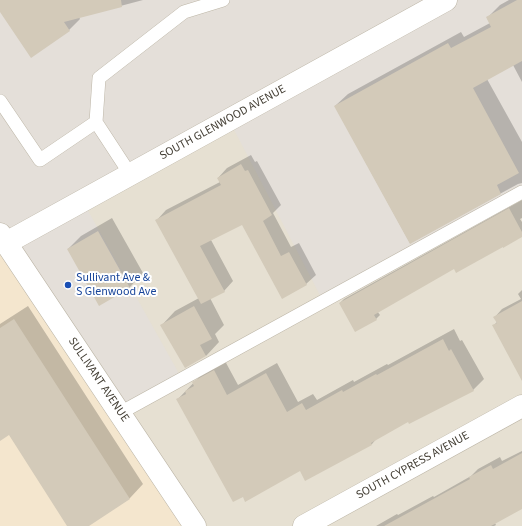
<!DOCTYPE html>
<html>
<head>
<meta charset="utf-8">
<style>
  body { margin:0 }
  canvas { display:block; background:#f2eee4 }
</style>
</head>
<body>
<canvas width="522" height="526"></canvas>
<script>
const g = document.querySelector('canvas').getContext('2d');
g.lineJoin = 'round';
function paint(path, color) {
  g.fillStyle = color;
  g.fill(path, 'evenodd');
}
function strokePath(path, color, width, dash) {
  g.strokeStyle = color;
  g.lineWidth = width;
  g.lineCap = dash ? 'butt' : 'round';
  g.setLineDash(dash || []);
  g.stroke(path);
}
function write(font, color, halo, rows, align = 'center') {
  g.font = font + ' "Source Sans 3",sans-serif';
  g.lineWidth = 4;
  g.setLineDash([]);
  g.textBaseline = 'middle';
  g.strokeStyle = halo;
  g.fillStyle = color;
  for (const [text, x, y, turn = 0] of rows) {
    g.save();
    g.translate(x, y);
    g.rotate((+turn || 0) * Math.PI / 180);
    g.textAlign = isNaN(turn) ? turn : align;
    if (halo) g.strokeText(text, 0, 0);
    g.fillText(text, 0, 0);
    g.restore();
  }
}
const residential = new Path2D(`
  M228,120L522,192V526H195L120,413L82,200Z`);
const commercial = new Path2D(`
  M0,234L195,526H0Z`);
const industrial = new Path2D(`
  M0,0H522V192L323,301L229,120L82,200L182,379L120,413L0,234Z`);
const shadow = new Path2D(`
  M0,0H143L79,17L80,19L69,30L0,10Z
  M509,0H522V82L513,65L487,79L522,142V183L518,184L410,243L335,106L348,94L461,32L464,37L490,23L487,18L500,5Z
  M251,155L255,162L257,161L281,205L273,213L291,247L299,243L316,275L306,284L243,223L211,240L233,281L224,291L210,298L224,325L215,334L219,342L206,356L162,325L175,311L199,298L157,220L166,210L220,182L218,178L227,168Z
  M522,200V218L520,219L522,222V236L454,268L377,311L380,315L376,319L340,303L344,299Z
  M112,218L143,273L130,287L99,304L68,249L81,236Z
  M522,290V360L494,325L497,322L495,317L502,309L521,299L518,294Z
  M28,306L143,484L130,498L87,526H69L0,420V324Z
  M454,329L460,341L462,340L484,379L473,390L408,420L377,438L372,444L301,470L177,400L204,372L225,361L238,385L277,363L298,402L313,394L317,400L353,380L354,382L387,364L388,365Z
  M522,451V508L495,523L496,525L494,526H376L397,514L398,515L433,496L434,497L471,476L478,469L500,457L502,461Z`);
const building = new Path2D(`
  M0,0H121L122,7L64,22L70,31L31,58L0,12Z
  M517,0H522V61L473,88L519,173L497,185L501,194L410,244L334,106L448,43L451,48L491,27L486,17Z
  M241,164L245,171L248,170L272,215L263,221L281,256L289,252L307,285L282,299L242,225L200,246L225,292L201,304L155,220L221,185L217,178Z
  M509,208L522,232V237L503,248V247L456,273L454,269L374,315L377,320L355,332L339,303Z
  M98,231L130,288L99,306L67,249Z
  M522,301V381L492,325L497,323L493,317Z
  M194,306L212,339L200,345L206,356L185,368L160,325Z
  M14,319L130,499L89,526H67L9,435L0,441V328Z
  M443,339L449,351L451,349L474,391L409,424L408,422L371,443L372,445L305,481L300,471L245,502L243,497L233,502L176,399L186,394L185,391L194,386L192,382L214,370L227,395L266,373L287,412L302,403L306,410L342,390L343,392L376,374L377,375Z
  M522,453V509L491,526H384L470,479L469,477L491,465L493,469Z`);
const service = new Path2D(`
  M0,101L40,160L96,122
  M130,174L96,122L99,78L184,12L223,0
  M120,413L522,192`);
const minor = new Path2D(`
  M304,526L522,406`);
const tertiary = new Path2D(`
  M0,234L195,526
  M6,243L446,0`);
const markers = [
  [68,285,4,"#1a4fb4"]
];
const streetNames = [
  ["SOUTH GLENWOOD AVENUE",223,123,-29],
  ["SULLIVANT AVENUE",98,380,56],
  ["SOUTH CYPRESS AVENUE",413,466,-29]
];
const transitNames = [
  ["Sullivant Ave &",76,278],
  ["S Glenwood Ave",76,292]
];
paint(residential, '#e6e0d2');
paint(commercial, '#f4e6ce');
paint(industrial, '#e4dfd9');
paint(shadow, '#0003');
paint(building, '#d3cab9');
strokePath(service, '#bdb6a7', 14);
strokePath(minor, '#bdb6a7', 23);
strokePath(tertiary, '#bdb6a7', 23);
strokePath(service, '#fff', 13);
strokePath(minor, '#fff', 22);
strokePath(tertiary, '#fff', 22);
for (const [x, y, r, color] of markers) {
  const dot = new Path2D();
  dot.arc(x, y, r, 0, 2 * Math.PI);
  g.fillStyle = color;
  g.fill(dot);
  strokePath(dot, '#fff', 1.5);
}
write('12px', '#433e34', '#fff', streetNames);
write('12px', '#164399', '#fff', transitNames, 'left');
</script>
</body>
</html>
